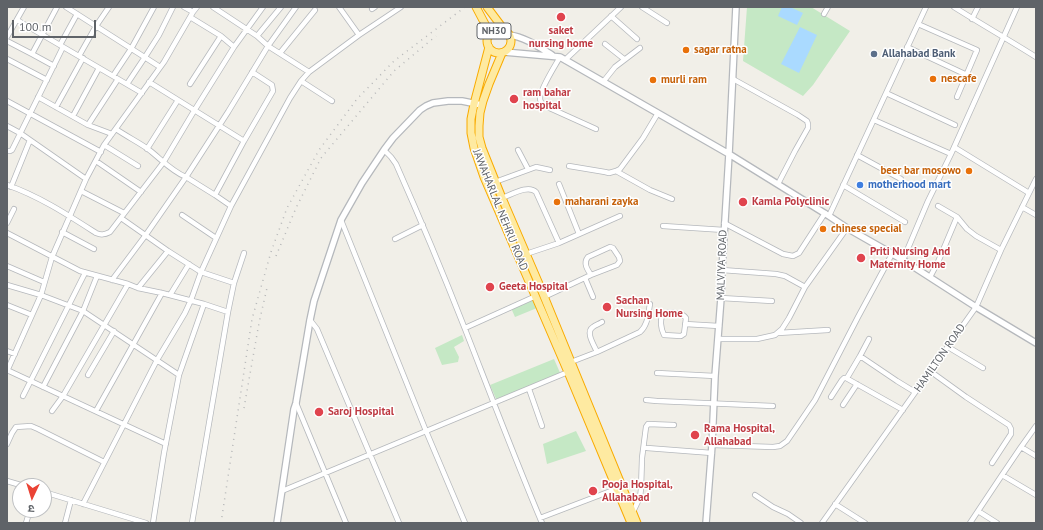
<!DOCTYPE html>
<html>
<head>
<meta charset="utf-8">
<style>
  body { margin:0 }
  #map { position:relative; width:1043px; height:530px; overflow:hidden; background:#f1efe8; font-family:"PT Sans","Noto Sans Devanagari",sans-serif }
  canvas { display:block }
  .frame { position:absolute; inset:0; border:8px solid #5f6368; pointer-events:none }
  .north { position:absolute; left:12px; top:478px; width:40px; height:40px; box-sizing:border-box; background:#fff; border:1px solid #bfc1c3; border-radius:50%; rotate:184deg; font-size:11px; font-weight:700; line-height:16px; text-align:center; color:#5f6368 }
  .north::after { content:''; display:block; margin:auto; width:14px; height:18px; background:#ea4335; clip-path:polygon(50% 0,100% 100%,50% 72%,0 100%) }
  .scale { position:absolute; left:12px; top:20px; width:84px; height:18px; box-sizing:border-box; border:2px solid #5f6368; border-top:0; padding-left:5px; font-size:12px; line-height:14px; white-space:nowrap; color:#5f6368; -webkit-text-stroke:3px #fff; paint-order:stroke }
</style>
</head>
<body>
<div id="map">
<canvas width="1043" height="530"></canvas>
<div class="frame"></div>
<div class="north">उ</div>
<div class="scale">100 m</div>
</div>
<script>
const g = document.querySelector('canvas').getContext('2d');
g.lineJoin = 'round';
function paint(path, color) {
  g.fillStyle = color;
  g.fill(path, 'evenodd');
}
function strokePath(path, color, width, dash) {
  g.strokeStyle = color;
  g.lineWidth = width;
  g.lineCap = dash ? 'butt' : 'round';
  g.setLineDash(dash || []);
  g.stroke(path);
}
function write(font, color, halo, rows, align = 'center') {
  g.font = font + ' "PT Sans",sans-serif';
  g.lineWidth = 3;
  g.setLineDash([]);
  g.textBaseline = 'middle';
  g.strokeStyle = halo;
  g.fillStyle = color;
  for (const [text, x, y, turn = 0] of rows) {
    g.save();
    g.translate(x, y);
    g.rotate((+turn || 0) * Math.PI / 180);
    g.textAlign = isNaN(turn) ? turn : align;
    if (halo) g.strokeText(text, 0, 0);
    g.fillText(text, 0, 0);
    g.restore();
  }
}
const green = new Path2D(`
  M747,7H811L850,31L813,85L803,96L743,61Z
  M533,299L537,308L515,317L511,308Z
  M462,335L464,341L454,347L459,357L458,362L442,365L435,348Z
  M554,359L561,375L497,401L490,385Z
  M576,431L586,451L547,464L543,444Z`);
const water = new Path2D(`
  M782,7H790L803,13L797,25L778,16Z
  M800,27L817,35L799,73L781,64Z`);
const minor = new Path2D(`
  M66,7L160,67
  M184,7L193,12
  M213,7L257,36L268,46L309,72
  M339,7L359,35
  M642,7L667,23
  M954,7C981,24 1009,40 1036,57
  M372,9L375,7
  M824,14L828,7
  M611,16L637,39
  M190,17L221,36L234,47
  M972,19L978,7
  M17,20L142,93
  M918,24L977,50L957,97
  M257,36L281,7
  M7,37L24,7
  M7,41L32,54L54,66
  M605,44L624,59
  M60,45L77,14
  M907,47L967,75
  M280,53L315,10
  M32,54L57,7
  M79,56L96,26L109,7
  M560,57C555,66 540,89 540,98C540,101 542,104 545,106L596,129
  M7,59L47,80
  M565,60L621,7
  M113,76L131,49L154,7
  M733,79L798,115L807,121L808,124V128L795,151L778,184
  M301,81L332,101
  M149,82L244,141
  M603,82L615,67L640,48
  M127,84L145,57L159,35L173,7
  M190,84L221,36
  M886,93L955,125
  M38,97L88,125
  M7,101L101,152
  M56,107L83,58
  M73,116L99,68
  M874,120L951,154
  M7,126L20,133L86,179
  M116,129C126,136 138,142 148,149C160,158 171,171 186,177L215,195L231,206
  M112,134L88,125L118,79
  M104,145L138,166
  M954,147L1029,193
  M147,149L178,100
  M384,150L391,157L396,164C420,218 443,273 465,329C490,393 515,459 542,523
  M518,150L528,169
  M7,151H10L12,150L63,47
  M857,155L901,179
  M96,161L141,192
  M569,166L605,172L609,173L616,171L650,190L672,199
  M616,171L620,169L643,138L658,113
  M495,182L536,167L550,170
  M559,184L579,234
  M7,185C39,196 68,215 96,233C101,235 104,235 110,232L163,163L194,111L234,47L263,7
  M843,185L905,222
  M11,187L30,140
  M81,191L124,213
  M215,195L244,141L273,91L272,85L252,72
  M502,198C511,195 528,184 536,192L559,243
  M938,206L957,217L967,229L976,236L1001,250
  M1022,207L1036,215
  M182,215L216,238
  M829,216L926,7
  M121,218L168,251
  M341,220L426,431L465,523
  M7,223L14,209
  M724,223L783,254L793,256L799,253L825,213
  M663,226L724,230
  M62,232L94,249
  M7,233L80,271L128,284L138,288L162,293L204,304L228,312
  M395,239L423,225
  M526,254L559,243L620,216
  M903,260L928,201L951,154L1017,7
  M7,266L44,282
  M722,270L776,274L785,276L805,287
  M930,277L938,262L957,217
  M585,278L593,297
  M112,280L145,236L186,177L228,112L268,46L296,7
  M7,285L41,295L83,311L179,375
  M138,288L168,251L201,272L234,283
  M170,295L189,264
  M544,297L591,275L617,265L620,261L619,257L613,248L610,247L588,257C583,263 587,269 591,275
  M721,298L772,301
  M7,305L32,315
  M664,313C672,313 681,311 686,318L684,334L681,336L664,335C661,329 659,319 664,313Z
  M310,320L317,329L399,523
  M685,324L719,326
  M465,328L536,296
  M778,333L828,330
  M718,339H757L775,335L782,329L789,318L805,287L847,228
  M948,347L983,368
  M7,351L15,354
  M597,352C594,345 585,332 593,327C595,325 599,324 602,322
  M860,356L869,339
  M571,362L597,352L640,332C648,325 648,314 650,304
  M7,370L166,444
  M7,371L41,295L52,257L86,179L104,145L164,62L193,12L197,7
  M930,371L966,397L1009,425L1011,429V434L992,463
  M657,373L715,376
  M88,375L114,331
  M847,378L860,356L897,381L915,392
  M43,387L83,311L97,276
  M529,389L542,426
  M23,396L85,273
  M831,397L842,380L844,378H846L903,410
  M646,400L657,401L773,406
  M296,403L346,523
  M843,405L857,384
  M52,411L63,396L128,284
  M96,411L162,293
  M7,444L12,433L16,427L31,426L38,429L104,462
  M712,445L773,447L780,446L787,441L798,425L815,400L858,317L892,254
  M1021,447L1036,426
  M647,448L712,453
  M1002,475L1021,447L1036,456
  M7,481L24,486
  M282,491L568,372
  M44,492L146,523
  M755,495L773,507L788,514L801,523
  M83,504L157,360L185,313L191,300L201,272L231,206L290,98L301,81L309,72L359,35L401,7
  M835,504L865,523
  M978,511L1002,475L1036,495
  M633,512L640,497L641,489L642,458L646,427L648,424L674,425
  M540,518L616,489
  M26,523L30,510
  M65,523L71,500
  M153,523L164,453L179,375L204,304
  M192,523L228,312L234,283L244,253
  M822,523L976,307L1001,250L1036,179
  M970,523L978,511L997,523`);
const tertiary = new Path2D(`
  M509,35C525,37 539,47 552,55
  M504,52L560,57L729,154L829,216L847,228L903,260L976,307L1036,343
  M277,523L294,409L296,403L310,320L314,301L341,220L362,183L384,150L393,138L420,110L426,106L433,103L448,101H462L482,105
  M706,523L712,445L715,376L721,298L722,270L729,154L736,7`);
const trunk = new Path2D(`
  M476,7L485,24L489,36
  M487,7L505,31
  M487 41a12 12 0 1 1 24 0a12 12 0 1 1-24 0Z
  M489,47L474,104L471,119V133L474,148L484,177L568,372L631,523
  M502,53L489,84L483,101L480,113L479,126V137L482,148L502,198L539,284L637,523`);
const rail = new Path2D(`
  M276,256L296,208L321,158L394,71L436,36
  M244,408L259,323L267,288
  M221,523L252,319L271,252L287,208L319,150L357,99L394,61L465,7`);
const markers = [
  [561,17,5,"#e0444e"],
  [686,50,4,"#e8710a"],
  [874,54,4,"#5c6f8a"],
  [933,79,4,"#e8710a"],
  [653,80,4,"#e8710a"],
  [514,99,5,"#e0444e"],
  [969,171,4,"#e8710a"],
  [860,185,4,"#3f7fe0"],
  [557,202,4,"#e8710a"],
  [743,202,5,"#e0444e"],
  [823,229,4,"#e8710a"],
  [861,258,5,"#e0444e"],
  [490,287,5,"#e0444e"],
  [607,307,5,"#e0444e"],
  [319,412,5,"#e0444e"],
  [695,435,5,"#e0444e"],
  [593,491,5,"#e0444e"]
];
const shields = [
  [494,31,34]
];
const shieldNames = [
  ["NH30",494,31]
];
const healthNames = [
  ["saket",561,31,"center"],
  ["nursing home",561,44,"center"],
  ["ram bahar",523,93],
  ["hospital",523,106],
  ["Kamla Polyclinic",752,202],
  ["Priti Nursing And",870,252],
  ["Maternity Home",870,265],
  ["Geeta Hospital",499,287],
  ["Sachan",616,301],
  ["Nursing Home",616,314],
  ["Saroj Hospital",328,412],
  ["Rama Hospital,",704,429],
  ["Allahabad",704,442],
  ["Pooja Hospital,",602,485],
  ["Allahabad",602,498]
];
const foodNames = [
  ["sagar ratna",694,50],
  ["nescafe",941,79],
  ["murli ram",661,80],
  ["beer bar mosowo",961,171,"right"],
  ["maharani zayka",565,202],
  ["chinese special",831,229]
];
const serviceNames = [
  ["Allahabad Bank",882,54]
];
const shopNames = [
  ["motherhood mart",868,185]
];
const streetNames = [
  ["JAWAHARLAL NEHRU ROAD",500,210,68],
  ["MALVIYA ROAD",722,265,-88],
  ["HAMILTON ROAD",940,358,-55]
];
paint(green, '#c5e8c5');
paint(water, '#aadaff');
strokePath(minor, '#b5b8bc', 6);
strokePath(tertiary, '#b5b8bc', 8);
strokePath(trunk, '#f9ab00', 9);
strokePath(minor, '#fff', 4.5);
strokePath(tertiary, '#fff', 5.5);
strokePath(trunk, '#feeaa1', 7);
strokePath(rail, '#b6b7b8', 1.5, [1, 5]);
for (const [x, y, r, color] of markers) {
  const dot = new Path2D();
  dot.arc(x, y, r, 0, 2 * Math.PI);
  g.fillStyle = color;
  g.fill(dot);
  strokePath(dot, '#fff', 1.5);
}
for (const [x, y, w] of shields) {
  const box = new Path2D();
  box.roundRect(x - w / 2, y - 8, w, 16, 3);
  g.fillStyle = '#fff';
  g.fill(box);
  strokePath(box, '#5f6368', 1);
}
write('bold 10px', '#5f6368', null, shieldNames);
write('bold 11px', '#be3a42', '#fff', healthNames, 'left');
write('bold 11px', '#c56008', '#fff', foodNames, 'left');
write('bold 11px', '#4e5e75', '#fff', serviceNames, 'left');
write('bold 11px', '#366cbe', '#fff', shopNames, 'left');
write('11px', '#5f6368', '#fff', streetNames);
</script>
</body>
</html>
